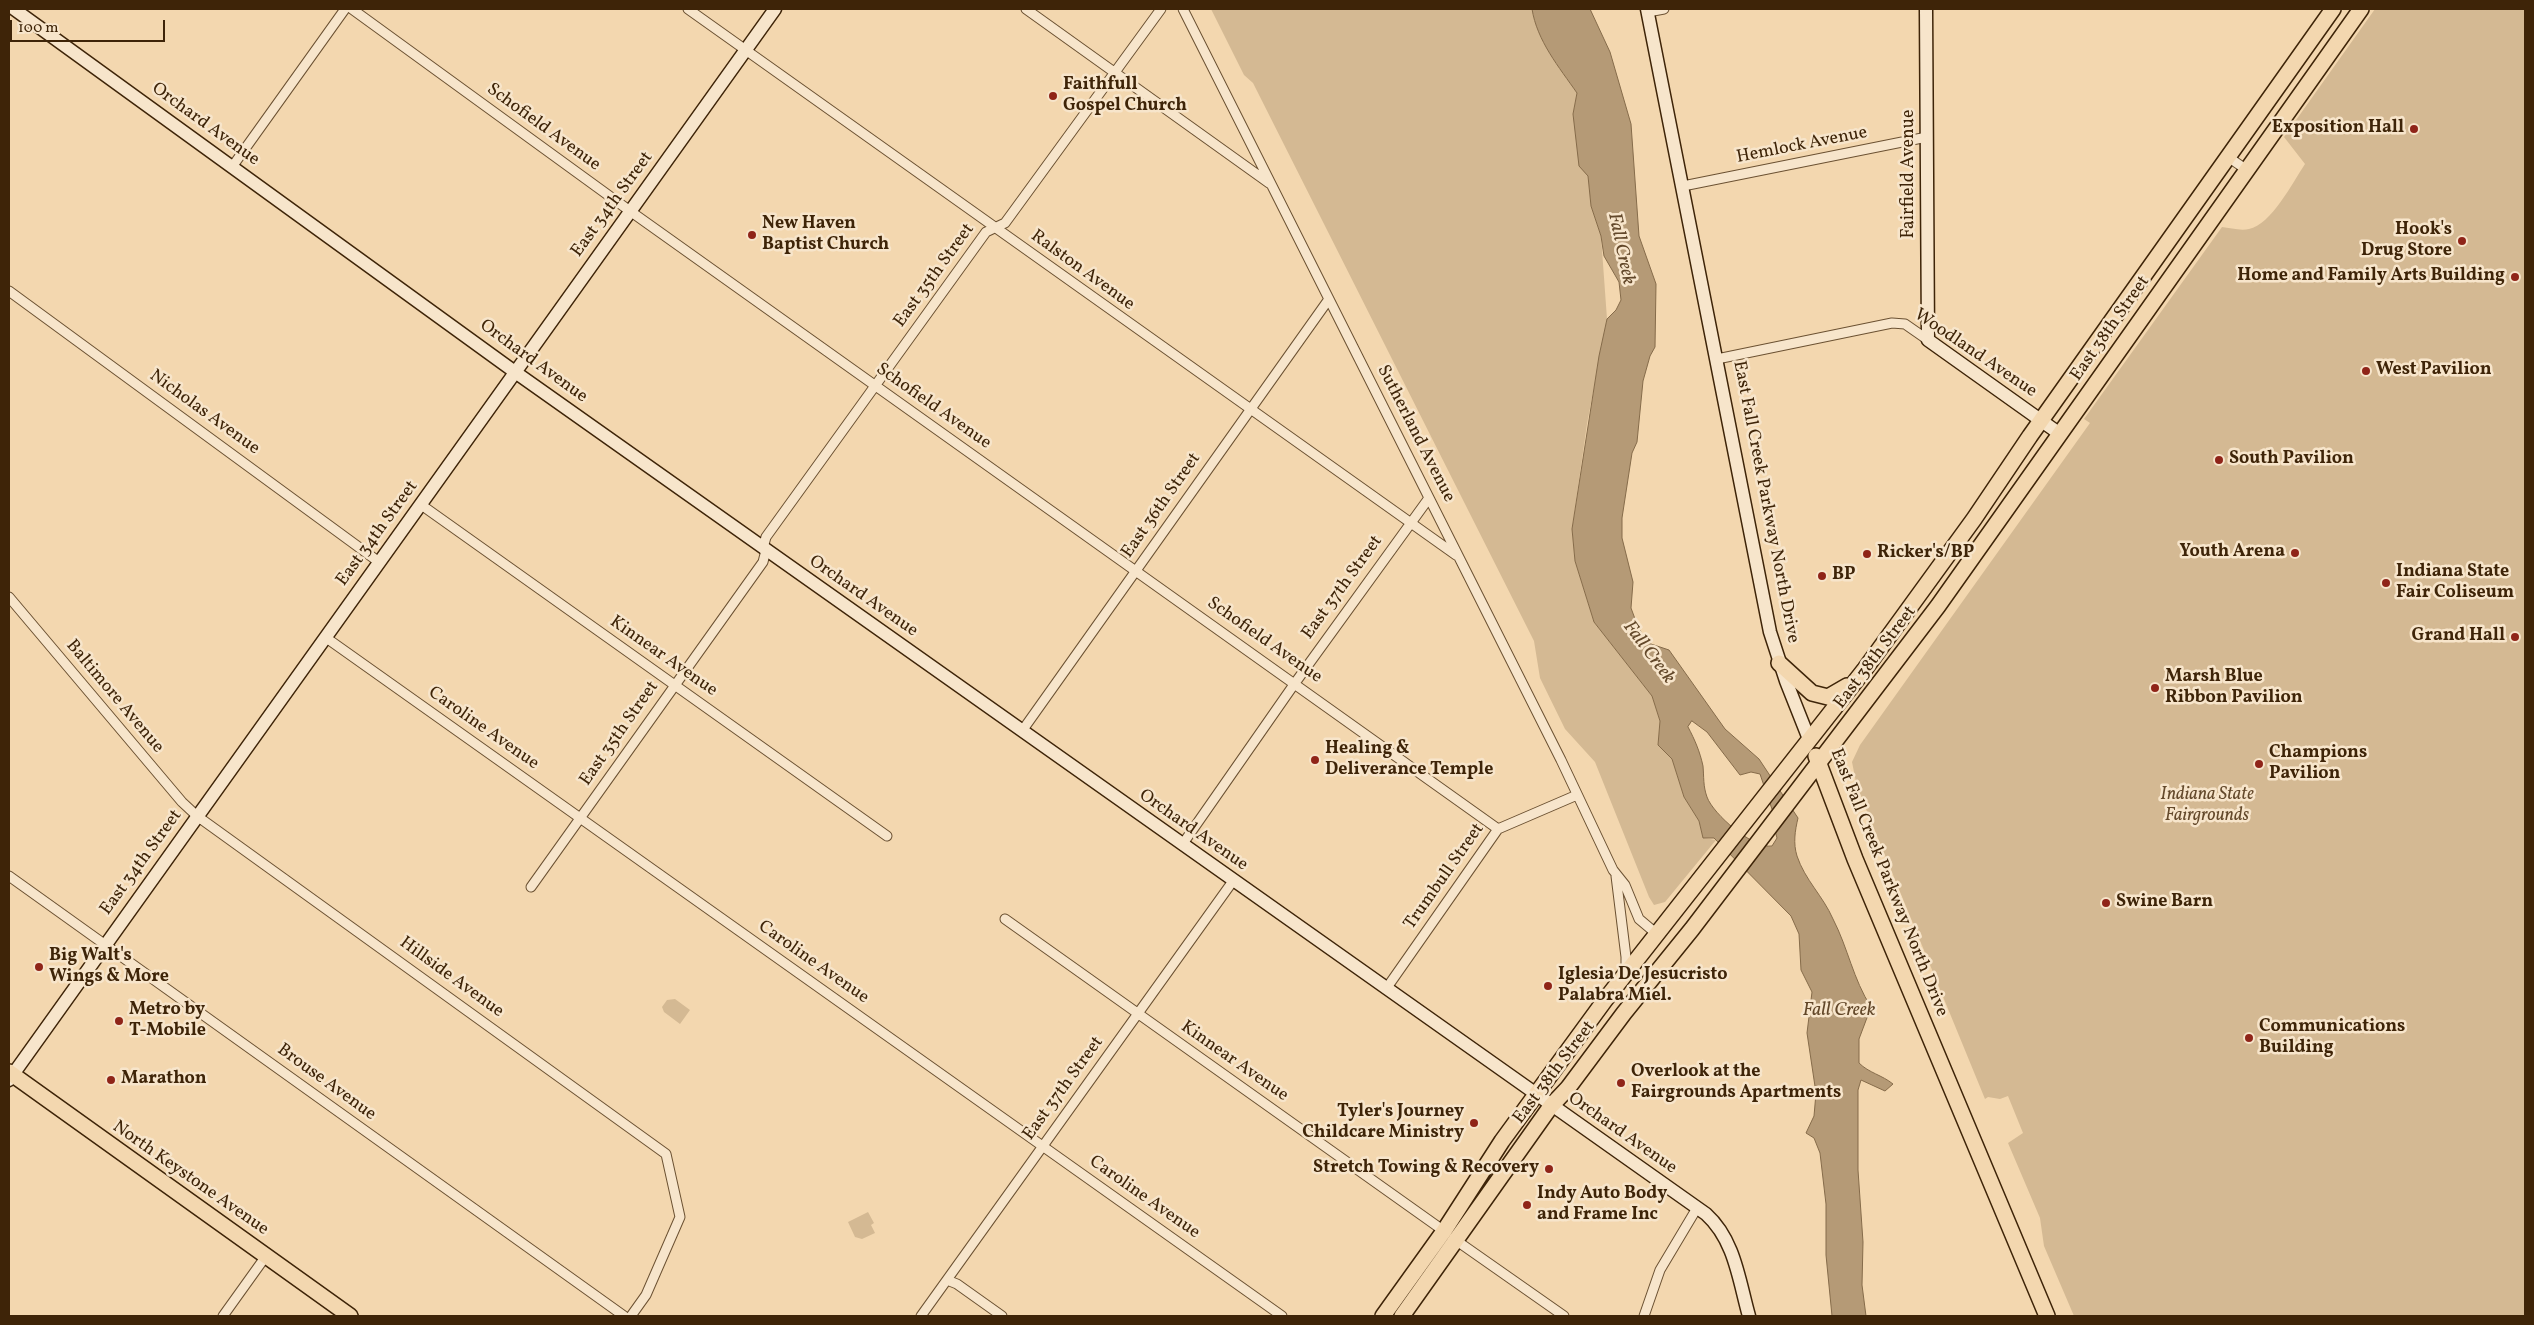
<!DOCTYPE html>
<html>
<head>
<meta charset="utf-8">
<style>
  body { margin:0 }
  #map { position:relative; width:2534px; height:1325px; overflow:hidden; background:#f3d7af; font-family:Vollkorn,serif }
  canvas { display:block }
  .frame { position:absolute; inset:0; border:10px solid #3e2408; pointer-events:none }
  .scale { position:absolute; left:10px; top:20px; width:155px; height:22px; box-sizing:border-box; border:2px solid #3e2408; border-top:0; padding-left:6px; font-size:15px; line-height:18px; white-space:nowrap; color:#3e2408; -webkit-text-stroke:4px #f7e5cb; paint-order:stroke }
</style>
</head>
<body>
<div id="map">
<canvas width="2534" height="1325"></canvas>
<div class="frame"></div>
<div class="scale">100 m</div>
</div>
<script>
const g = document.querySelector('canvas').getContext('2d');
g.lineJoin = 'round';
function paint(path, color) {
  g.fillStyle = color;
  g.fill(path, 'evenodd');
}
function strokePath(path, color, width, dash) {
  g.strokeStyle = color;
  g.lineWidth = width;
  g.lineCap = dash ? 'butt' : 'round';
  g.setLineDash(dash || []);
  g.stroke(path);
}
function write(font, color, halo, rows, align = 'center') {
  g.font = font + ' Vollkorn,serif';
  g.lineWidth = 5;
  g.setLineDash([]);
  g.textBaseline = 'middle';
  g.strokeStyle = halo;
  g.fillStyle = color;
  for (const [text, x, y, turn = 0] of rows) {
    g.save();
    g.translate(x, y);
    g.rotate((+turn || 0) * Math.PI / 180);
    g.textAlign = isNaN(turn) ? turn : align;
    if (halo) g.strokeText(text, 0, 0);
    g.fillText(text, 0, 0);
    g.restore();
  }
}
const green = new Path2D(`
  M1211,9H1532C1537,41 1559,67 1577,93L1573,114L1588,176L1591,206L1601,236L1607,319L1587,424L1572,529L1575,561L1594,622L1652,696L1660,721L1658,745L1672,759L1684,797L1699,821L1703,838L1716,840L1665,902L1654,905L1649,897L1595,762L1565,729L1540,678L1534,641L1253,83L1244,75Z
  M2375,9H2525V1316H2074L2044,1246L2040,1218L2008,1143L2023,1133L2008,1096L2000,1099L1988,1097L1985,1099L1857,787L1852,762L1860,745L2090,423L2084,419L2222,227C2230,228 2241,231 2249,229C2271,225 2293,182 2305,164L2284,137Z
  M675,999L690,1010L680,1024L664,1012L662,1007L667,1000Z
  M868,1212L874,1223L871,1225L875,1233L862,1239L855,1237L848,1222Z`);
const water = new Path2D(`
  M1532,9H1590L1610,52L1631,124L1639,236L1656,284L1655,347L1650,356L1643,381L1637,442L1632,453L1622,518V538L1633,582L1631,608L1638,627L1648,643L1669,650L1725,729L1759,759L1798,818C1795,831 1793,843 1797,856C1805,880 1823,896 1833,919C1848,948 1853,979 1871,1007L1859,1039V1063C1869,1073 1882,1075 1893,1084L1885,1091L1861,1080L1858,1090V1170L1863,1242L1862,1285L1866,1316H1832L1826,1255V1204L1820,1153L1814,1138L1806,1133L1814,1116L1816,1093L1807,1033L1812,992L1801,970L1799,934L1791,916L1714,838H1703L1699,821L1684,797L1672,759L1658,745L1660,721L1652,696L1594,622L1575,561L1572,529L1599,356L1607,319L1616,310L1621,300L1619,282L1604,256L1601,236L1591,206L1588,176L1579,166L1573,114L1577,93C1559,67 1537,41 1532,9ZM1692,721L1707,732L1740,775L1751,772L1760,774L1775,818L1774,827L1777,838L1772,846C1753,849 1713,814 1707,797C1703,786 1704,777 1703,766C1700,752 1695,740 1688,727Z`);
const street = new Path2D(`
  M352,9L630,211L1498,829
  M688,9L1456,555
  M1026,9L1269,183
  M1183,9L1561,760L1613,870L1625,885L1639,919L1658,935
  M1648,12L1664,9
  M2228,157L2247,170
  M232,167L345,9
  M1683,186L1927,137
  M9,291L379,562
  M1717,359L1892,323L1905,324L1928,340
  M420,504L887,836
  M763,548L766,537L986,232L1005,223L1161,9
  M9,597L182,802L197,816L666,1154L680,1217L646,1295L631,1316
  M325,637L1282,1316
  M1022,731L1329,299
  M1182,845L1295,683L1429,498
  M9,876L624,1316
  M1616,876L1626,957V972
  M531,887L763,562L766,550
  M1005,919L1444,1231
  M1386,989L1498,829L1577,795
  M1457,1241L1564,1316
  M947,1280L957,1284L1002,1316
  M223,1316L266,1256
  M921,1316L1233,881
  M1644,1316L1660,1270L1697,1208`);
const secondary = new Path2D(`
  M14,9L515,372L1706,1214C1735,1240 1739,1281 1749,1316
  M1647,9L1770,632L1786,681L1809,739
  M1926,9L1928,340L2060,434
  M9,1080L775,9`);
const primary = new Path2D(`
  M1779,663L1812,693L1828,697L1847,686
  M1816,756L1855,859L2047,1316
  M9,1072L350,1316
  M1383,1316L1444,1231L1502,1141L1605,1000L1865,669L1974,519L2030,436L2333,9
  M1402,1316L1551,1106L1568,1088L1624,1013L1692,929L1938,606L2361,9`);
const markers = [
  [1053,96,5,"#8f2418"],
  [2414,129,5,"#8f2418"],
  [752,235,5,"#8f2418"],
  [2462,241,5,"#8f2418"],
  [2515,277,5,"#8f2418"],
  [2366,371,5,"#8f2418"],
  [2219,460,5,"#8f2418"],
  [2295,553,5,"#8f2418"],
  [1867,554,5,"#8f2418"],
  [1822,576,5,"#8f2418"],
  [2386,583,5,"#8f2418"],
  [2515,637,5,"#8f2418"],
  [2155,688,5,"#8f2418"],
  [1315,760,5,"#8f2418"],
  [2259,764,5,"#8f2418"],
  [2106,903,5,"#8f2418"],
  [39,967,5,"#8f2418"],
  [1548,986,5,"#8f2418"],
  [119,1021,5,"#8f2418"],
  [2249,1038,5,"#8f2418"],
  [111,1080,5,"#8f2418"],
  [1621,1083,5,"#8f2418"],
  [1474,1123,5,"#8f2418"],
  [1549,1169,5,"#8f2418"],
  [1527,1205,5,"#8f2418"]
];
const poiNames = [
  ["Faithfull",1063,86],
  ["Gospel Church",1063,107],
  ["Exposition Hall",2404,129,"right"],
  ["New Haven",762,225],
  ["Baptist Church",762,246],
  ["Hook's",2452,231,"right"],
  ["Drug Store",2452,252,"right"],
  ["Home and Family Arts Building",2505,277,"right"],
  ["West Pavilion",2376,371],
  ["South Pavilion",2229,460],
  ["Youth Arena",2285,553,"right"],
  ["Ricker's/BP",1877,554],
  ["Indiana State",2396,573],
  ["Fair Coliseum",2396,594],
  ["BP",1832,576],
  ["Grand Hall",2505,637,"right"],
  ["Marsh Blue",2165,678],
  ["Ribbon Pavilion",2165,699],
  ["Healing &",1325,750],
  ["Deliverance Temple",1325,771],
  ["Champions",2269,754],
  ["Pavilion",2269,775],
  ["Swine Barn",2116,903],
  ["Big Walt's",49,957],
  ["Wings & More",49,978],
  ["Iglesia De Jesucristo",1558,976],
  ["Palabra Miel.",1558,997],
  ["Metro by",129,1011],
  ["T-Mobile",129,1032],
  ["Communications",2259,1028],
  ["Building",2259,1049],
  ["Overlook at the",1631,1073],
  ["Fairgrounds Apartments",1631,1094],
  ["Marathon",121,1080],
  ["Tyler's Journey",1464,1113,"right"],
  ["Childcare Ministry",1464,1134,"right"],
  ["Stretch Towing & Recovery",1539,1169,"right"],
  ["Indy Auto Body",1537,1195],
  ["and Frame Inc",1537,1216]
];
const streetNames = [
  ["Orchard Avenue",205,125,36],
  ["Schofield Avenue",543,128,36],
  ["Hemlock Avenue",1802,146,-11],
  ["Fairfield Avenue",1910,174,-90],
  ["East 34th Street",613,205,-54],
  ["Ralston Avenue",1082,271,36],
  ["East 35th Street",935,276,-54],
  ["East 38th Street",2111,329,-55],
  ["Woodland Avenue",1975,354,34],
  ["Orchard Avenue",533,362,36],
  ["Schofield Avenue",933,407,35],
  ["Nicholas Avenue",204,413,36],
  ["Sutherland Avenue",1415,434,63],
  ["East Fall Creek Parkway North Drive",1765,502,79],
  ["East 36th Street",1162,506,-55],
  ["East 34th Street",378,534,-54],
  ["East 37th Street",1343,588,-54],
  ["Orchard Avenue",863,597,35],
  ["Schofield Avenue",1264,641,35],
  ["Kinnear Avenue",663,657,35],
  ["East 38th Street",1876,658,-53],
  ["Baltimore Avenue",114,697,50],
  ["Caroline Avenue",483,729,35],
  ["East 35th Street",620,734,-55],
  ["Orchard Avenue",1193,831,35],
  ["East 34th Street",142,863,-54],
  ["Trumbull Street",1445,877,-55],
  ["East Fall Creek Parkway North Drive",1888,883,68],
  ["Caroline Avenue",813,963,35],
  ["Hillside Avenue",451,978,36],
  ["Kinnear Avenue",1234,1062,35],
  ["East 38th Street",1555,1073,-53],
  ["Brouse Avenue",326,1083,36],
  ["East 37th Street",1064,1089,-54],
  ["Orchard Avenue",1622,1134,35],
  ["North Keystone Avenue",190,1179,35],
  ["Caroline Avenue",1144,1198,35]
];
const parkNames = [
  ["Indiana State",2207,796],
  ["Fairgrounds",2207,817]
];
const waterNames = [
  ["Fall Creek",1620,249,78],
  ["Fall Creek",1648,653,53],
  ["Fall Creek",1839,1012]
];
paint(green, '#d4b993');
paint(water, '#b59a76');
strokePath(water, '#856b4a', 1);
strokePath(street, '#6b5132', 11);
strokePath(secondary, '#3e2408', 15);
strokePath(primary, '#3e2408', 18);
strokePath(street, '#f7e5cb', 9);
strokePath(secondary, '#f7e5cb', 12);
strokePath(primary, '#f3d7af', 15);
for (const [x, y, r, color] of markers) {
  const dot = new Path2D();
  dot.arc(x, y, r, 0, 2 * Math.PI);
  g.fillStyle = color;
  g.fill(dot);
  strokePath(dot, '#f7e5cb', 2);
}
write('bold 18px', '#3e2408', '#f7e5cb', poiNames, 'left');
write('18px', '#3e2408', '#f7e5cb', streetNames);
write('italic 18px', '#64492b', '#f7e5cb', parkNames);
write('italic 19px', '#624729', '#f7e5cb', waterNames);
</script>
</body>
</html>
